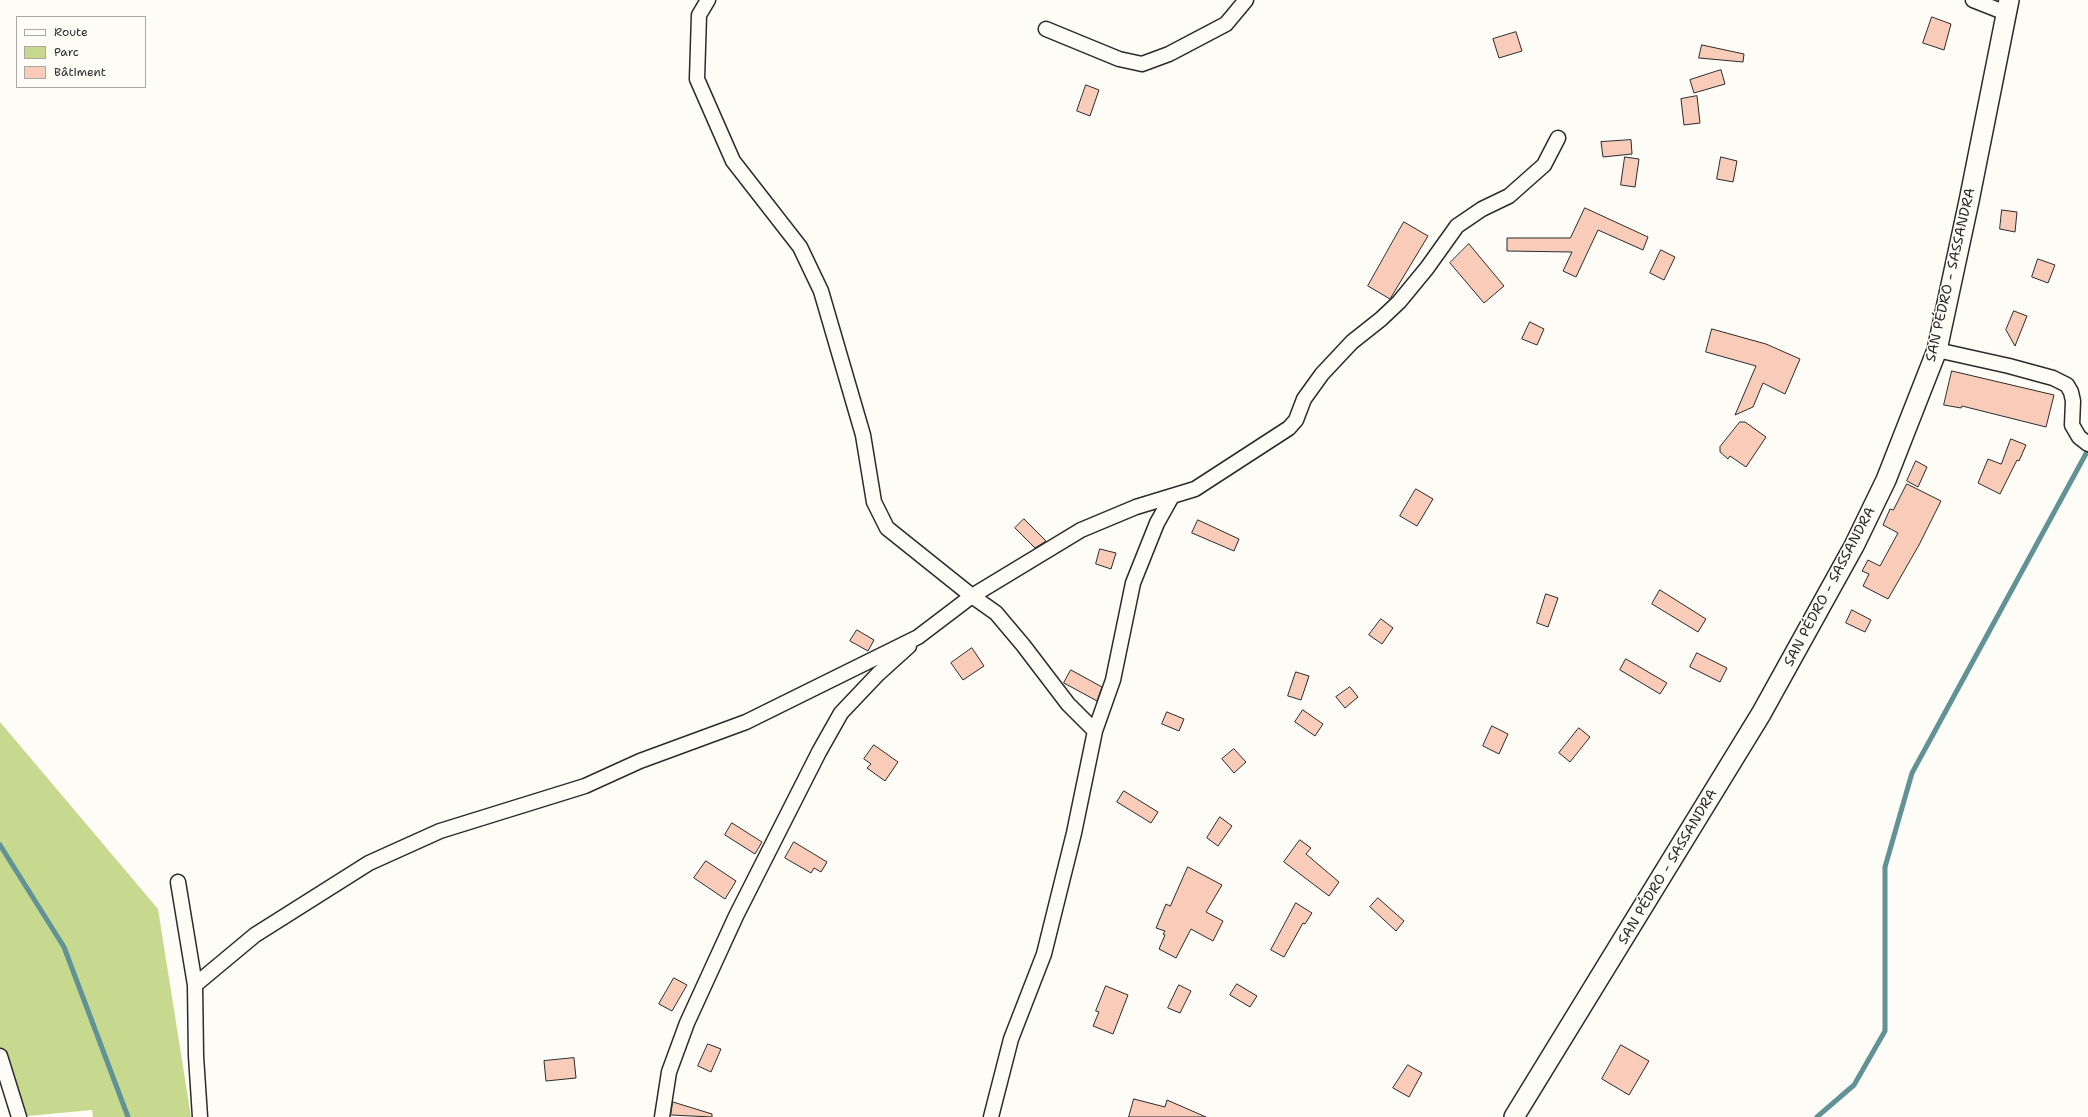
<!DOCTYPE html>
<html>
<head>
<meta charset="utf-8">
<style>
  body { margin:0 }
  #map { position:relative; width:2088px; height:1117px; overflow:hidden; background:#fdfcf7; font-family:"Shantell Sans",sans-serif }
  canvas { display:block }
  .legend { position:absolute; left:16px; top:16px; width:130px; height:72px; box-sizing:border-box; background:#fdfcf7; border:1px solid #a9a8a5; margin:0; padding:5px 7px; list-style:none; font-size:12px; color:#2b2b2b }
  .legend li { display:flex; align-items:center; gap:8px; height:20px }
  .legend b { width:20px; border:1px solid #a9a8a5 }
</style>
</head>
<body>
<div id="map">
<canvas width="2088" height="1117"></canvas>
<ul class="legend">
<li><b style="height:5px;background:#fdfcf7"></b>Route</li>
<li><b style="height:11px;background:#c7d98e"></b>Parc</li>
<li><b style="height:11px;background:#f8ccb9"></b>Bâtiment</li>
</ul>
</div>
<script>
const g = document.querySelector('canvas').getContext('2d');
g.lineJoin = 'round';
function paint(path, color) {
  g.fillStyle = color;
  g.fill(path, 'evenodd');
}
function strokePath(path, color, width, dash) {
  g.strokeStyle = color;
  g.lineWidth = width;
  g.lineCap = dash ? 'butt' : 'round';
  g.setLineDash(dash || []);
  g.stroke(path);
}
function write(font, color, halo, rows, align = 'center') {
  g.font = font + ' "Shantell Sans",sans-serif';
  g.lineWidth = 3;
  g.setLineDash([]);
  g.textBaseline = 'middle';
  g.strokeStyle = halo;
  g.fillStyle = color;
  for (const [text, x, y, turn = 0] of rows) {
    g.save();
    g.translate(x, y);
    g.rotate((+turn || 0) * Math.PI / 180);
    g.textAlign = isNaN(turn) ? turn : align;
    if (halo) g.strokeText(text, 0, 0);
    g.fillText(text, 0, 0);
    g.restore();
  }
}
const green = new Path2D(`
  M0,722L158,909L191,1117H93L92,1110L17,1117L0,1077Z`);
const stream = new Path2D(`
  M0,845L64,947L128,1117
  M1817,1117L1854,1085L1885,1031V867L1912,773L2088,450`);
const building = new Path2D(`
  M1932,17L1951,24L1944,50L1923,43Z
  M1516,32L1522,51L1499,58L1493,39Z
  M1702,45L1744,54L1743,62L1699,58Z
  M1721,70L1725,84L1694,93L1690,80Z
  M1086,85L1099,90L1090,116L1077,111Z
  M1697,96L1700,123L1684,125L1681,99Z
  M1631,140L1632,154L1603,157L1601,142Z
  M1625,157L1639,159L1635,187L1621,185Z
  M1721,157L1737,161L1733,182L1717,179Z
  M1585,208L1648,237L1643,250L1598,230L1576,277L1563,271L1572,252L1507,251V238H1570Z
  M2002,210L2017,212L2015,232L2000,229Z
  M1404,222L1428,236L1390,299L1368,286Z
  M1469,244L1504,286L1484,303L1450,263Z
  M1661,250L1675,257L1664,280L1650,273Z
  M2038,259L2055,265L2048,283L2032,277Z
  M2014,311L2027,316L2015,346L2006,330Z
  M1530,322L1544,329L1537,345L1522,339Z
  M1712,329L1766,344L1800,359L1785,394L1763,383L1753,407L1735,415L1756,366L1706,352Z
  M1952,371L2054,395L2046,427L1962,406L1961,408L1944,405Z
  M1740,422H1745L1766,437L1746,467L1730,456L1728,459L1720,452V447Z
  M2011,439L2026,445L2019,461L2017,460L2000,494L1978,483L1988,459L2001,464Z
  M1916,461L1927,467L1918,487L1907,481Z
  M1907,484L1941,501L1919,545L1888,599L1863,586L1869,574L1862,571L1868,560L1880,566L1898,533L1883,525L1890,509L1893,510Z
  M1416,489L1433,499L1417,526L1400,516Z
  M1024,519L1046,541L1035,548L1015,528Z
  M1198,520L1239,539L1234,551L1192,533Z
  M1100,549L1116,553L1111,569L1096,564Z
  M1660,590L1706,619L1698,632L1652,604Z
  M1546,594L1558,598L1548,627L1537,623Z
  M1852,610L1871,620L1865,632L1846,623Z
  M1381,619L1393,628L1382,644L1369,635Z
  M857,630L874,640L868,651L850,641Z
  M972,648L984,666L963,680L951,663Z
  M1697,653L1727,668L1720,682L1690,667Z
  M1626,659L1667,683L1660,694L1620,670Z
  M1071,670L1102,687L1097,701L1064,683Z
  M1296,672L1309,676L1301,700L1288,696Z
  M1350,687L1358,697L1345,708L1336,697Z
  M1303,710L1323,724L1315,736L1295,722Z
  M1167,712L1184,719L1179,731L1162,724Z
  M1492,726L1508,734L1499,754L1483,746Z
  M1579,728L1590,737L1570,762L1559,753Z
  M874,745L898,762L885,781L867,768L871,764L864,759Z
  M1234,749L1246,762L1234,773L1222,759Z
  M1124,791L1158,812L1151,823L1117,802Z
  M1220,817L1232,826L1218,846L1207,838Z
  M732,823L762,842L755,854L725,835Z
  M1300,840L1311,848L1306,854L1339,882L1329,896L1284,862Z
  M794,842L827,862L821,872L814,868L811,873L785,858Z
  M706,861L736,881L725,899L694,878Z
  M1188,867L1222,885L1206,912L1223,921L1213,941L1191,929L1176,958L1159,949L1165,935L1163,934L1165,931L1156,928L1166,904L1170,906Z
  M1378,898L1404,921L1396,931L1370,907Z
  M1296,903L1312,913L1305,924L1303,923L1284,957L1271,950Z
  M674,978L687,985L672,1011L659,1004Z
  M1237,984L1257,996L1250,1007L1230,995Z
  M1179,985L1191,991L1180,1013L1168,1008Z
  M1106,986L1128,995L1113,1034L1093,1026L1099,1012L1096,1011Z
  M708,1044L721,1049L711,1072L698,1066Z
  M1621,1045L1649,1061L1629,1095L1602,1079Z
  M574,1058L576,1078L546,1081L544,1061Z
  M1408,1065L1422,1073L1409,1097L1393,1088Z
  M1134,1099L1165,1107L1167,1100L1206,1117H1129Z
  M673,1102L712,1114V1117L671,1115Z`);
const minor = new Path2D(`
  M708,0L699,15L697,79L733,161L800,247L821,291L863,435L874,502L887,528L972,596L996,613L1023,645L1068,704L1095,731
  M1973,0L2006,13
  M1046,29L1119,59L1142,64L1169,54L1226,24L1246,0
  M1937,350L2009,366L2053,378L2067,385L2071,392L2073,401L2072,425L2079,437L2088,444
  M178,882L195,985L196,1056L200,1117
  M195,985L255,935L369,863L440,831L585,786L640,761L746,722L918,637L972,596L1081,530L1136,507L1195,489L1289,428L1296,420L1304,399L1322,374L1352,342L1381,319L1399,302L1427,268L1457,226L1482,209L1509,196L1544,165L1558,138
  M0,1056L19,1117
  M662,1117L669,1072L687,1023L736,916L819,752L841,713L878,674L909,646
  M991,1117L1011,1039L1044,954L1074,833L1095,731L1113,680L1133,583L1157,523L1171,498`);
const secondary = new Path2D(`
  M1514,1117L1761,714L1854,546L1886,480L1937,350L1969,201L2009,0`);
const streetNames = [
  ["SAN PÉDRO - SASSANDRA",1951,275,-77],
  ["SAN PÉDRO - SASSANDRA",1830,587,-62],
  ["SAN PÉDRO - SASSANDRA",1668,867,-59]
];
paint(green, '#c7d98e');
strokePath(stream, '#609296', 5);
paint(building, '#f8ccb9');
strokePath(building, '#2b2b2b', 1);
strokePath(minor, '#2b2b2b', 17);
strokePath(secondary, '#2b2b2b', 22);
strokePath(minor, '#fdfcf7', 14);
strokePath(secondary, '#fdfcf7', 19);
write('14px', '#2b2b2b', '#fdfcf7', streetNames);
</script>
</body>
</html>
